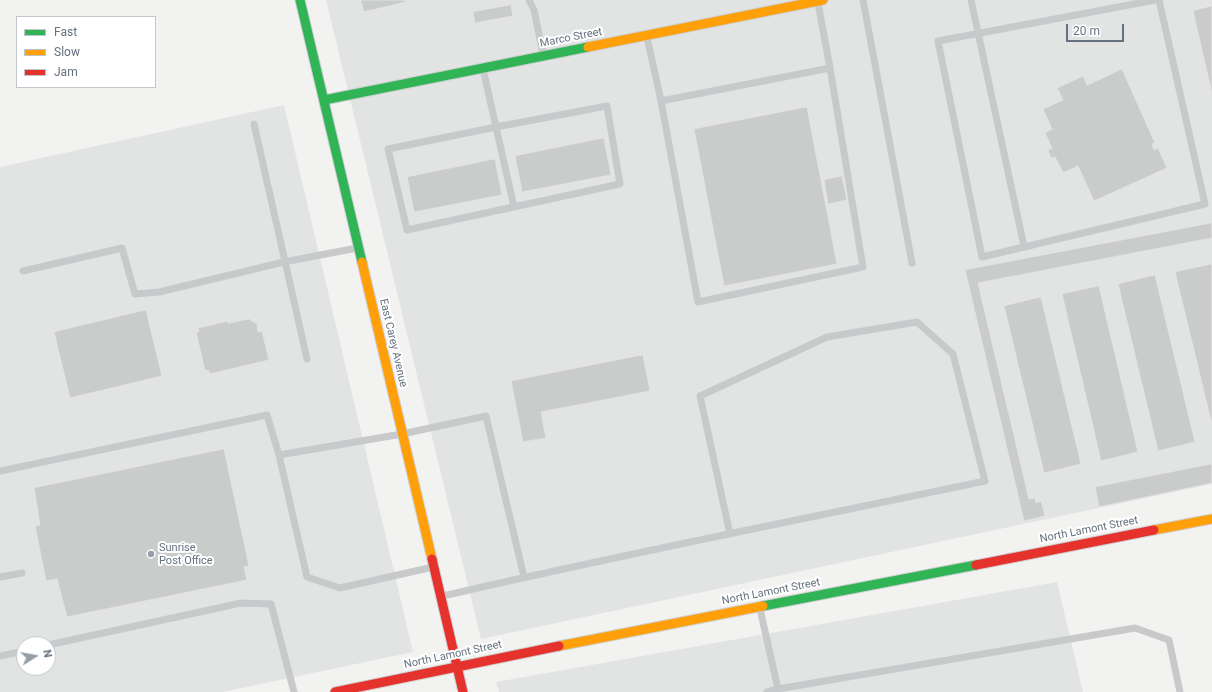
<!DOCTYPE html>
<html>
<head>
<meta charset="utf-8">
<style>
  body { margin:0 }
  #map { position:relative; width:1212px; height:692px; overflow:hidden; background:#f2f3f1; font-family:Roboto,sans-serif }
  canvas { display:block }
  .legend { position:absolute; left:16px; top:16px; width:140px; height:72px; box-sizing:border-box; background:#fff; border:1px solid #c1c6cc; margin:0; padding:5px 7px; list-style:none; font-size:12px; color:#65717f }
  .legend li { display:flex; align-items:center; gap:8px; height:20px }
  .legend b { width:20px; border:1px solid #c1c6cc }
  .north { position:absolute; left:16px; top:636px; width:40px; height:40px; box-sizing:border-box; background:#fff; border:1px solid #c1c6cc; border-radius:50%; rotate:79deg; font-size:11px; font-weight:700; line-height:16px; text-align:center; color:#65717f }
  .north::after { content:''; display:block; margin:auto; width:14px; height:18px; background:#969ea7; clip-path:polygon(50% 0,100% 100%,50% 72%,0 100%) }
  .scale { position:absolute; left:1066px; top:24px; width:58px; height:18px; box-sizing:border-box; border:2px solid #65717f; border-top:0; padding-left:5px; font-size:12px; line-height:14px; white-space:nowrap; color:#65717f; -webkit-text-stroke:3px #fff; paint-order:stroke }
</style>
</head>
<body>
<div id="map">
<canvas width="1212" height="692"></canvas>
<ul class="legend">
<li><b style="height:5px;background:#30b455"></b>Fast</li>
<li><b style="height:5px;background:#ff9f0a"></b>Slow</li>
<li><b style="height:5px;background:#e5322d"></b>Jam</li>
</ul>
<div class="north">N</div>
<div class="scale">20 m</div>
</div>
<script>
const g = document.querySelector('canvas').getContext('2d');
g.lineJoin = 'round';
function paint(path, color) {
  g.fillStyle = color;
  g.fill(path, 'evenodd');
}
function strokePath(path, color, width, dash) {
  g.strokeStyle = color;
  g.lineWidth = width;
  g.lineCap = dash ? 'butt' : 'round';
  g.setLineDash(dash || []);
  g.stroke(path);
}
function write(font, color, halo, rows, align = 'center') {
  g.font = font + ' Roboto,sans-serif';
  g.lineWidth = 4;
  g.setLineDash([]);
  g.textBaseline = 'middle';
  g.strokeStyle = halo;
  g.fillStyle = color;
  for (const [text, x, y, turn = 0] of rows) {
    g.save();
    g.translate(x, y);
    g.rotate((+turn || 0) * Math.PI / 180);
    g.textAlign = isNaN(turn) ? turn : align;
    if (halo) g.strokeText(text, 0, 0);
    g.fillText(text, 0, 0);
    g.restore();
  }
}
const built = new Path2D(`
  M326,0H1212V484L481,639Z
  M284,105L413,652L223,692H0V167ZM24,644H48V668H24Z
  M1057,582L1083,692H499L496,682Z`);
const building = new Path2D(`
  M361,0H405L406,2L364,12Z
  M511,5L513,16L475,23L473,12Z
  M1212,6V94L1193,11Z
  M1122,69L1155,143L1152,144L1154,150L1158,148L1167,168L1094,201L1078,166L1063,173L1055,157L1051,158L1048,150L1052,148L1045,133L1052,129L1043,109L1063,100L1057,88L1083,76L1087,85Z
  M807,107L837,264L724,286L694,129Z
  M604,138L611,175L522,192L515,156Z
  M495,159L502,195L414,212L407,177Z
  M842,176L847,200L828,204L824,180Z
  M1212,223V238L978,283L1029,499L1035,498L1036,503L1041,501L1045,516L1024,521L965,270Z
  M1212,264V425L1175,272Z
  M1155,275L1195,442L1158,451L1118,284Z
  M1099,286L1138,452L1101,461L1062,294Z
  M1041,297L1081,464L1044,473L1004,306Z
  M146,310L162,376L70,398L54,332Z
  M249,319L257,324L258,332L262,331L269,360L210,374L208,370L205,371L196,332H199L198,328L228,321V323Z
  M643,355L650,391L541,412L546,438L523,442L511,381Z
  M224,449L249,566L244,567L247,580L67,617L57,579L46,581L35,526L40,525L34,488Z
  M1212,464V483L1099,507L1095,487Z`);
const lane = new Path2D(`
  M529,0L534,10L543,54
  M863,0L912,263
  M971,0L1024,246
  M1155,0L938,41L982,257L1205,204L1159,0
  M647,37L661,101L830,68L818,3
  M483,69L496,127L607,106L620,184L407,230L388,149L496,127L514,207
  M661,101L698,302L863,267L830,68
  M254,124L307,359
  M23,271L122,248L135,294L159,292L284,262L357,248
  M279,455L307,577L340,588L433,567
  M0,471L267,415L279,455L402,434L486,416L524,577
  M0,577L22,573
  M443,596C623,554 804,519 985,481L953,354L917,322L827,337L700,396L730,534
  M760,609L778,689L1135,628L1169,640L1180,692
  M48,645L241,603L271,604L294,692
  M0,656L24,651
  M767,692L778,689`);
const fast = new Path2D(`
  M300,0L362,262
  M324,100L588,47
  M763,606L976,565`);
const slow = new Path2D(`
  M588,47L823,0
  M362,262L432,559
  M1154,530L1212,519
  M559,646L763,606`);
const jam = new Path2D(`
  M432,559L463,692
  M976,565L1154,530
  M335,692L559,646`);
const markers = [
  [151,554,4,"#969ea7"]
];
const streetNames = [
  ["Marco Street",571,38,-11],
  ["East Carey Avenue",393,343,77],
  ["North Lamont Street",1089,530,-11],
  ["North Lamont Street",771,592,-11],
  ["North Lamont Street",453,655,-12]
];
const poiNames = [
  ["Sunrise",159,548],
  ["Post Office",159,561]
];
paint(built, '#e2e4e4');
paint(building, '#cacccc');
strokePath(building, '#e2e2e1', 1);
strokePath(fast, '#cecfcf', 11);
strokePath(slow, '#cecfcf', 11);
strokePath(jam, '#cecfcf', 11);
strokePath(lane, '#c8c9cb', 7);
strokePath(fast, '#30b455', 9);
strokePath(slow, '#ff9f0a', 9);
strokePath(jam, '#e5322d', 9);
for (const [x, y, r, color] of markers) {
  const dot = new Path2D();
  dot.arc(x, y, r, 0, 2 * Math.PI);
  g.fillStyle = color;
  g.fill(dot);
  strokePath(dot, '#fff', 1.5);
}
write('11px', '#65717f', '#fff', streetNames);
write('11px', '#65717f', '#fff', poiNames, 'left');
</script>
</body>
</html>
